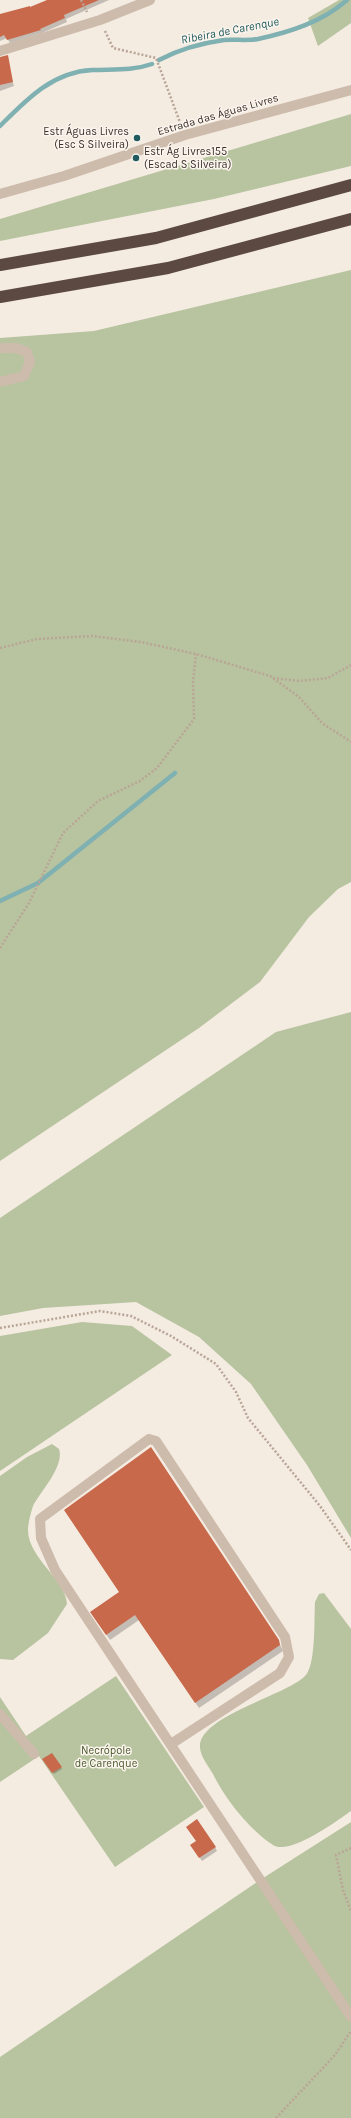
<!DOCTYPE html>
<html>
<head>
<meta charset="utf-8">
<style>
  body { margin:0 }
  canvas { display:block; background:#f4ebe1 }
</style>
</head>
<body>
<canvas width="351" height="2118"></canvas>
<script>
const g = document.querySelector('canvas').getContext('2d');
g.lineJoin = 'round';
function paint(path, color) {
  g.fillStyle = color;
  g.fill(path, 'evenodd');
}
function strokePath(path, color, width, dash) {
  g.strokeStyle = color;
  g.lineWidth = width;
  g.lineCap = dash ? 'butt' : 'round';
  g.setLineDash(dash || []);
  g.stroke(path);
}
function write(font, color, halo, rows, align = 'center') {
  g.font = font + ' Karla,sans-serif';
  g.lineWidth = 3;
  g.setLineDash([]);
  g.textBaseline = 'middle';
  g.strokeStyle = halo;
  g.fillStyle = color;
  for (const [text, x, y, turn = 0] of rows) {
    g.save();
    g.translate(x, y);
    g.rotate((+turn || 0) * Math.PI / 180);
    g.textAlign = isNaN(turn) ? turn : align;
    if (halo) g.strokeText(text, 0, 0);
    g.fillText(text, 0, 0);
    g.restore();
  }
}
const green = new Path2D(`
  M339,0H351V23L318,46L308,18Z
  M351,114V166L214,199L0,241V219Z
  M351,270V882L338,889L309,917L260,982L199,1028L0,1161V338L94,331Z
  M351,1012V1538L307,1465L251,1384L199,1337L136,1302L43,1308L0,1316V1218L276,1032Z
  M82,1322L132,1326L172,1355L0,1471V1336Z
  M52,1444L59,1449C65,1466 40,1492 33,1506C31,1512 28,1523 28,1530C28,1558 66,1580 67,1604L48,1633L13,1660L0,1659V1476L27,1457Z
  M324,1593L351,1629V1811C337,1821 289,1856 273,1845C250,1830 225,1799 213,1774C209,1767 200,1756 200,1747C199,1716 285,1696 305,1676C316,1666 314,1618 315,1602L319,1594Z
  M116,1676L204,1807L115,1867L39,1756L0,1782V1697L26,1736Z
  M351,1822V2118H0V2057L260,1880Z`);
const shadow = new Path2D(`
  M50,0H109L66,19L67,22L42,33L10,43L7,38L0,41V15L30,9Z
  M9,69L14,86L0,91V71Z
  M120,1593L278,1640L283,1651L199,1708L139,1620L110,1640L95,1618Z
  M52,1754L62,1769L54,1774L44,1760Z
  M215,1847L217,1851L202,1861L194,1849Z`);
const stream = new Path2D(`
  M159,60C178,50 202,43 224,40C235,39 247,41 258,39C290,32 322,22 347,0
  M0,126C26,100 52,72 92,70C113,69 132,71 152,64
  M0,901L38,883L175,773`);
const building = new Path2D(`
  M47,0H99L64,15L65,18L40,29L41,30L7,40L4,35L0,37V14L30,6V7Z
  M8,55L13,82L0,85V57Z
  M151,1447L279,1640L280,1645L195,1703L135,1615L106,1635L90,1612L119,1592L64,1510Z
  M52,1753L62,1767L52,1773L42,1759Z
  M197,1819L216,1847L199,1858L190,1845L196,1841L186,1827Z`);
const path = new Path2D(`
  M81,0L87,12
  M105,31L113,48L156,58L181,125
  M0,648L37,639L92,636L141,642L196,654L270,676L299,697L322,723L351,742
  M273,678L299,681L328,678L351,665
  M0,948L29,903L63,833L98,801L140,781L157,768L194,719L193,682L196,654
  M0,1328L100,1311L131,1316L171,1336L216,1364L236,1392L248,1418L320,1506L351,1550
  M351,1848L336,1855L343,1890L351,1911
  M276,2118L335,2055L351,2031`);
const minor = new Path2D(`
  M0,51L100,20L150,0
  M0,194L64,176L185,135L351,90
  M0,348H16L27,352L30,362L24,376L0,382
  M0,1714L34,1754
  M171,1744L280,1673L289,1657L285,1637L156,1441L149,1439L40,1519L41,1538L55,1570L351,2017`);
const highway = new Path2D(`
  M0,265L156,238L351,185
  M0,297L168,268L351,219`);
const markers = [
  [137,138,4,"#1f5a5e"],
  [136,158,4,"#1f5a5e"]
];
const streetNames = [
  ["Estrada das Águas Livres",218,115,-16]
];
const poiNames = [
  ["Estr Águas Livres",129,132],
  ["(Esc S Silveira)",129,145],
  ["Estr Ág Livres155",144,152,"left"],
  ["(Escad S Silveira)",144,165,"left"]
];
const parkNames = [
  ["Necrópole",106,1751],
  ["de Carenque",106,1764]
];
const waterNames = [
  ["Ribeira de Carenque",230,31,-11]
];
paint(green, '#b8c4a0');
paint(shadow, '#0003');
strokePath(stream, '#7fb0b2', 4.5);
paint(building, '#c8694b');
strokePath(path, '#b9a596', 2.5, [2, 2]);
strokePath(minor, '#cdbbac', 10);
strokePath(highway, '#5c4a42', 12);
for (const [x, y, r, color] of markers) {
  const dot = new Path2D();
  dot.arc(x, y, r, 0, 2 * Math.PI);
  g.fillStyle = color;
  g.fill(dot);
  strokePath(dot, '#fbf5ee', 1.5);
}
write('11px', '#3b302b', '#fbf5ee', streetNames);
write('11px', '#3b302b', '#fbf5ee', poiNames, 'right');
write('11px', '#4a5a2e', '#fbf5ee', parkNames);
write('italic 12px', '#1f5a5e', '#fbf5ee', waterNames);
</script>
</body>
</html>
